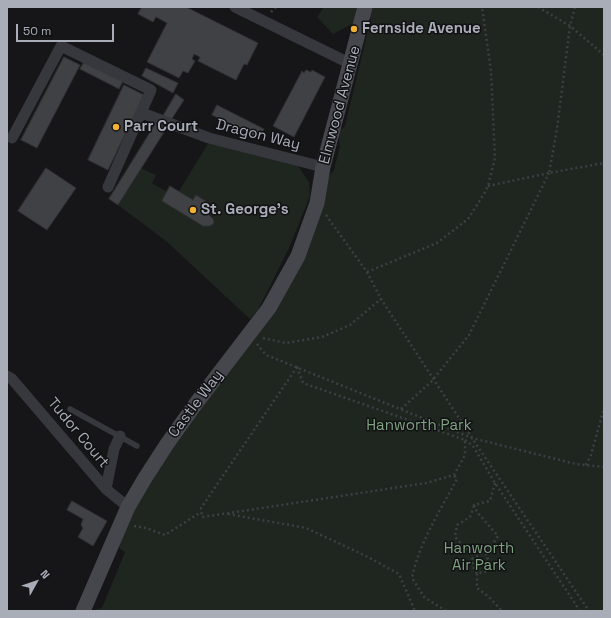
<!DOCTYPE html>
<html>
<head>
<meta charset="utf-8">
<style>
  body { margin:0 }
  #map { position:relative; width:611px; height:618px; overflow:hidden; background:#161618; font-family:"Space Grotesk",sans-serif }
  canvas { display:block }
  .frame { position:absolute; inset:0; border:8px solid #a8adb8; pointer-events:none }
  .north { position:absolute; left:16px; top:562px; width:40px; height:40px; -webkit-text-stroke:3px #111113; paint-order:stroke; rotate:50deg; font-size:11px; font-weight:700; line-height:16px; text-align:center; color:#a8adb8 }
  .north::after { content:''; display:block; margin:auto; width:14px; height:18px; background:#a8adb8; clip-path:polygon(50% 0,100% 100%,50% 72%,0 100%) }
  .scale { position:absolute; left:16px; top:24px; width:98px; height:18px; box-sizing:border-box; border:2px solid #a8adb8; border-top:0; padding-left:5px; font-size:12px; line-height:14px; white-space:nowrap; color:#a8adb8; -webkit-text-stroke:3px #111113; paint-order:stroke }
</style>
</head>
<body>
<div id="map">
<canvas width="611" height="618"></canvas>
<div class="frame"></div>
<div class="north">N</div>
<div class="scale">50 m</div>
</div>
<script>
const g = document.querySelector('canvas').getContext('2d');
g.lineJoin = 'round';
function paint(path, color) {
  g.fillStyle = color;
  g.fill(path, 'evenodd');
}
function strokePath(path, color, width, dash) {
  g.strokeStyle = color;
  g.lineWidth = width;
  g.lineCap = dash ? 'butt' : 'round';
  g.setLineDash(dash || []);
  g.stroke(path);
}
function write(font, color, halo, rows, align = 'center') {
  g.font = font + ' "Space Grotesk",sans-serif';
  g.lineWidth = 3;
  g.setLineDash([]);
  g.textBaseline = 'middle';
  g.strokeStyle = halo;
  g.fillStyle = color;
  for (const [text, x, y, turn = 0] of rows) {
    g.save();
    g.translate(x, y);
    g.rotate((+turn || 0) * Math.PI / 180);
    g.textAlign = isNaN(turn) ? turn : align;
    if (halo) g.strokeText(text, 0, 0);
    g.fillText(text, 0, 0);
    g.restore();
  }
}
const green = new Path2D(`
  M324,7H604V611H89L102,608L125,552L119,548L126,523L155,474L233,364L254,337L328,177L334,170L340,146L338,133L345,126L371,18L352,24L333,34L317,17Z
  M209,142L298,166L309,182L310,196L289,248L258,310L250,319L166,241L118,205L141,168L156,175L152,183L167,192L179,191Z`);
const building = new Path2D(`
  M142,7H186L258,43L247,65L244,64L236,80L198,61L200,57L194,54L192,59L195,61L188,73L183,71L179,78L147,62L167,23L156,17L153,22L138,14Z
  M64,57L80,65L37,148L21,140Z
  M86,59L124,79L119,89L80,69Z
  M146,68L178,83L173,93L142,76Z
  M306,70L311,72L312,70L325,77L294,137L273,126L302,71L304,73Z
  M124,85L144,95L108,170L88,160Z
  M176,94L184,100L171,120L163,116Z
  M217,105L264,129L259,138L212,115Z
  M156,123L166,129L118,205L109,199Z
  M46,168L76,188L47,230L18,211Z
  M170,186L193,200L196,195L213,206L208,214L213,219L214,223L210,226H203L162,201Z
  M72,501L107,521L93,546L78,537L83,528L81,525L83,519L67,510Z`);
const path = new Path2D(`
  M538,7L570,26L604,55
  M575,7L570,26L557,129L549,173L604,163
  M271,12L276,7
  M488,186L549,173
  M326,215L367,272L381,299L472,438L589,611
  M367,272L437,243L468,219L484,194L488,186L495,158L491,71L482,7
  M263,338L286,343L322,337L350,325L381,299
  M257,344L266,355L472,438L576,464L604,467
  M297,367L303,383L465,440V455L454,475L426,483L202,517L201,508Z
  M401,409L431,382L469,335L549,173
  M465,440L473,446L495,483L580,611
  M586,465L591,455L604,408
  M495,483L490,501L474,505L477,512L498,536L486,555L490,564L485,572L477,573V588L489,597L502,611
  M474,506L470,517L457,525L455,537L466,549L476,551L481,554
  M228,514L306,528L366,556L399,574L415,611
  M134,526L146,528L165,535L201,512
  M477,573L473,567L472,559L481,554L486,555
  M446,611L424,597L412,578C419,543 440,511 457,479L454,475`);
const lane = new Path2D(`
  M70,409L137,446`);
const street = new Path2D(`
  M235,7L351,64
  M142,113L209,138L323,167
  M12,138L61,46L151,90L108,187
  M7,376L12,379L106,489L128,507
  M106,489L114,449L120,436`);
const secondary = new Path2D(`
  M83,611L128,507L145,478L167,444L197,402L269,308L298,256L317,203L323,167L365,7`);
const markers = [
  [354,29,4,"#f2b134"],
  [116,127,4,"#f2b134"],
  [193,210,4,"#f2b134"]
];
const poiNames = [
  ["Fernside Avenue",362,29],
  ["Parr Court",124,127],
  ["St. George's",201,210]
];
const streetNames = [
  ["Elmwood Avenue",340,105,-75],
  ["Dragon Way",258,135,14],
  ["Castle Way",196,404,-53],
  ["Tudor Court",78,433,50]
];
const parkNames = [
  ["Hanworth Park",419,426],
  ["Hanworth",479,549],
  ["Air Park",479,566]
];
paint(green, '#1e261f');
paint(building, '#404145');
strokePath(building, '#303034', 1);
strokePath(path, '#3d3f44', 2.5, [2, 3]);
strokePath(lane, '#37383d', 5.5);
strokePath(street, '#37383d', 11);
strokePath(secondary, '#45474d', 15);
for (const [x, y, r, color] of markers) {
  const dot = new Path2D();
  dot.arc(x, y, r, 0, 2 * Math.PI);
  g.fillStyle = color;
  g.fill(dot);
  strokePath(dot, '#111113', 1.5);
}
write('bold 15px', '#a8adb8', '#111113', poiNames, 'left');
write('15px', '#a8adb8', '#111113', streetNames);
write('15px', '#7fa381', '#111113', parkNames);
</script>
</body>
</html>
